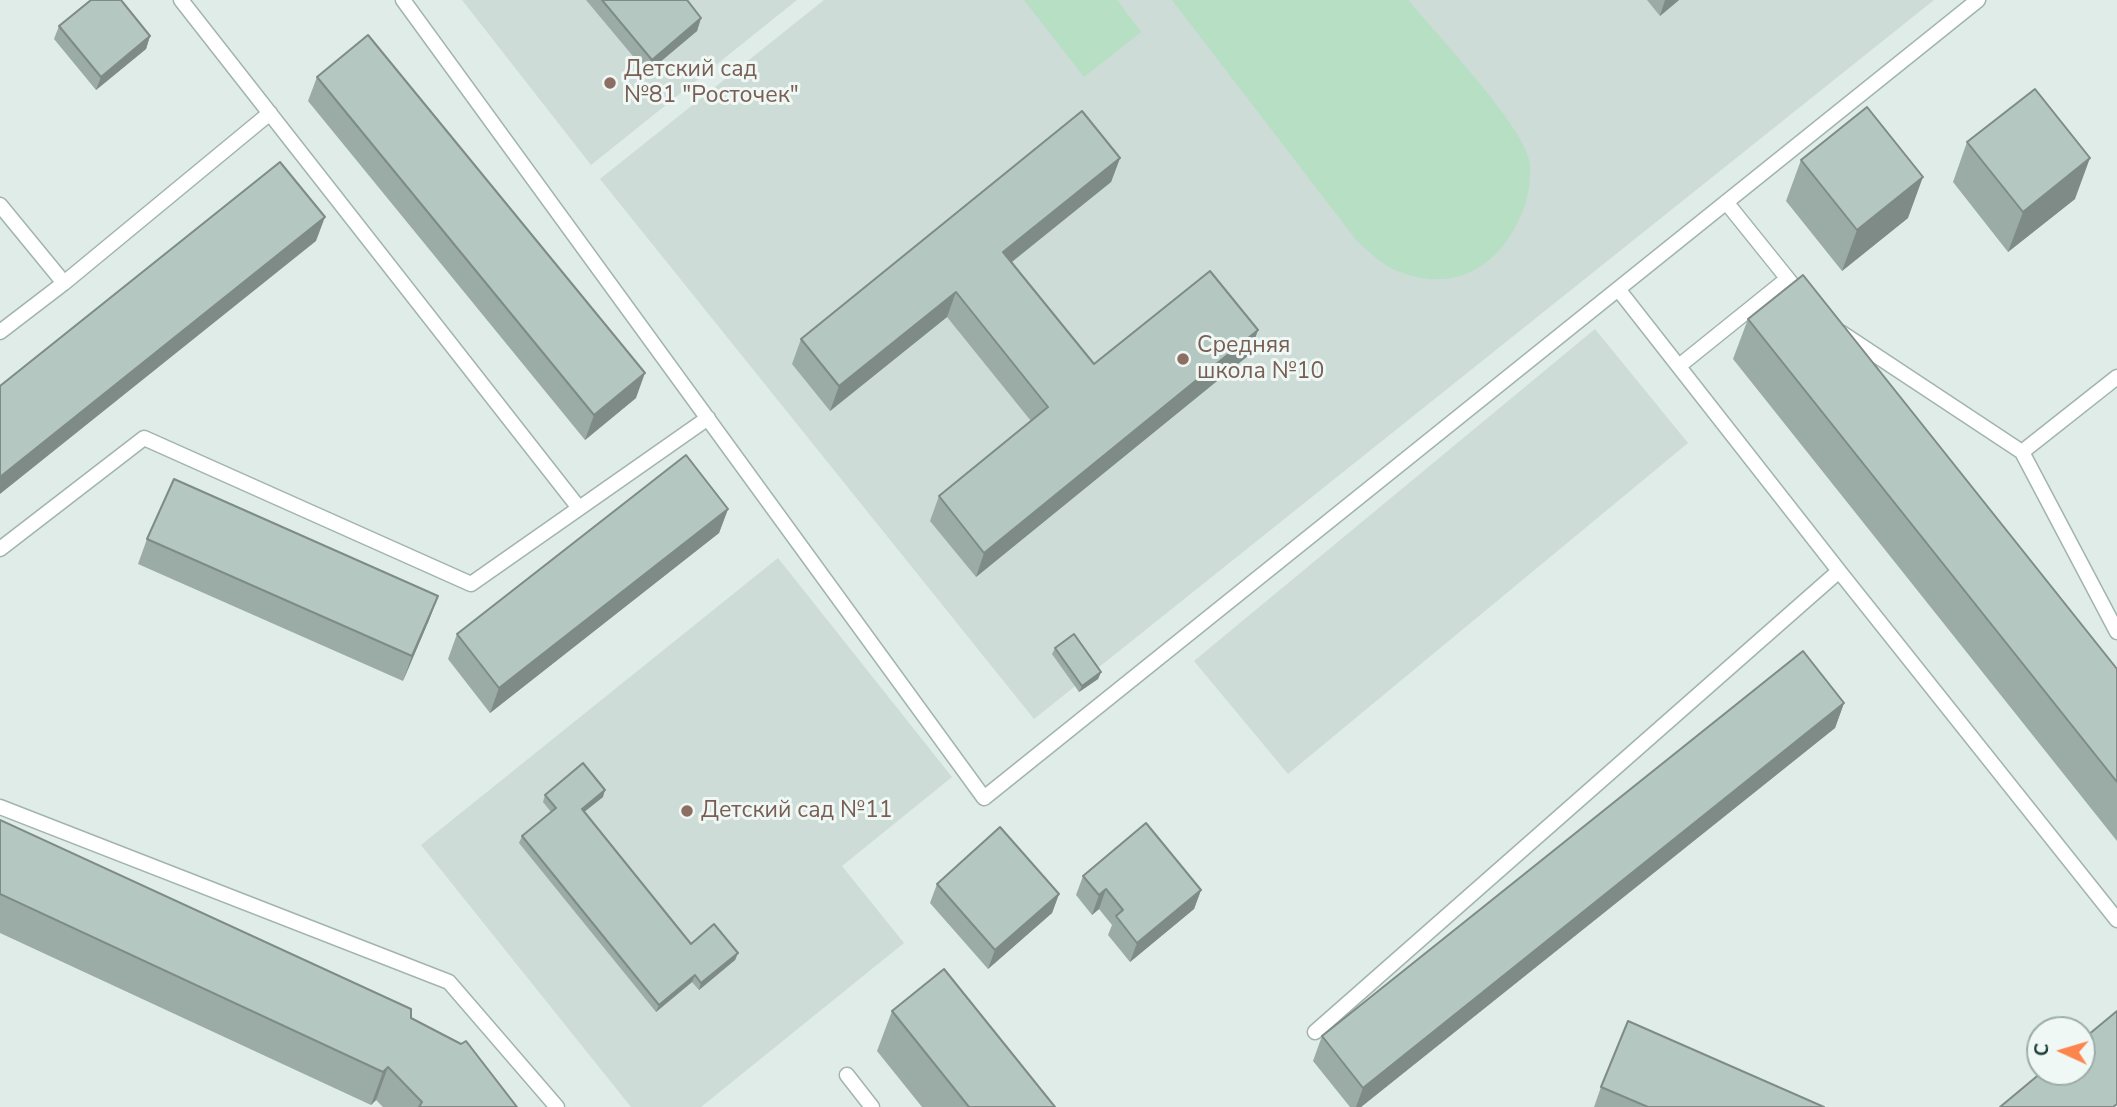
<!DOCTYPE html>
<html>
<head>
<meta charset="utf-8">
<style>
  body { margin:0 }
  #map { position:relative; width:2117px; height:1107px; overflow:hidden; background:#dfece7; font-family:"Nunito Sans",sans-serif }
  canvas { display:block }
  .north { position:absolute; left:2026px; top:1016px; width:70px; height:70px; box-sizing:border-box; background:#f0f8f5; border:2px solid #9cada9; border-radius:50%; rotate:274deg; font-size:19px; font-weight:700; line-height:28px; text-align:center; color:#1f3d37 }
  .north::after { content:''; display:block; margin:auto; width:24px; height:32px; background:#fc844d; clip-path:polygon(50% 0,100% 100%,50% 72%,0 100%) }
</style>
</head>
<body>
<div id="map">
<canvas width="2117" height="1107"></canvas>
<div class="north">С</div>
</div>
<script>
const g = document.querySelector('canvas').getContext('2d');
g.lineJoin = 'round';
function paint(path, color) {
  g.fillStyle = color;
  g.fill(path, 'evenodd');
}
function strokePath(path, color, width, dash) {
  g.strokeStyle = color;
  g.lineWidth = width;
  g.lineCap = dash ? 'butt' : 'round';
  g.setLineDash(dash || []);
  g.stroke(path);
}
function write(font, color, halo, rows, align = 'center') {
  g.font = font + ' "Nunito Sans",sans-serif';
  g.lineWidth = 6;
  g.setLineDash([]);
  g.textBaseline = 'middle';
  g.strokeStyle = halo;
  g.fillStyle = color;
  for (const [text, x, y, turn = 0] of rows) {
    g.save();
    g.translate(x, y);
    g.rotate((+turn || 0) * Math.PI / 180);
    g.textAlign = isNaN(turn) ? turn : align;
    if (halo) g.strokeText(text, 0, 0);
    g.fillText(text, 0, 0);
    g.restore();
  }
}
const built = new Path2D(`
  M462,0H797L591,165Z
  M824,0H1934L1034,719L600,179Z
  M1595,329L1688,443L1288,774L1194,661Z
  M778,558L952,777L842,866L904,943L701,1107H631L421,845Z`);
const green = new Path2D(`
  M1024,0H1117L1141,32L1084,77Z
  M1172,0H1408C1434,31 1523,126 1529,160C1533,185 1525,211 1513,231C1487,277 1439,292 1391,268C1379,262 1368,250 1357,241Z`);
const lane = new Path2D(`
  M181,0L579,508
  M403,0L984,798L1978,0
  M1726,202L1804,299
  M0,205L64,283L0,332
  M64,283L270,113
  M1618,289L1839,571
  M1842,333L2022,452
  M1679,366L1787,279
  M2117,377L2022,452L2117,632
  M0,549L144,438L471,584L708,418
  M0,807L449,982L557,1107
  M1315,1032L1839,571L2117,920
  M847,1075L872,1107`);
const wall = new Path2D(`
  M586,0H687L701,18L697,31L647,73Z
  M1647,0H1679L1660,16Z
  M59,26L150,36L146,49L96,90L54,39Z
  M317,77L636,398L585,440L308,101Z
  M1967,142L2075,199L2008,252L1953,182Z
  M1120,158L1111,182L1012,262L1094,364L1258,330L1249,355L976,577L930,521L939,496L1031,421L947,317L830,411L792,364L801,339Z
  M1801,160L1908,218L1842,271L1786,201Z
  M1748,319L2117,669V841L1733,359Z
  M728,509L719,533L490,713L448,659L457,634Z
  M147,539L438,596L429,620L403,681L138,564Z
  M1055,648L1101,672L1098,679L1079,692L1052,654Z
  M1844,703L1835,728L1361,1107H1350L1313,1061L1322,1036Z
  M545,795L603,797L584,812L691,944L738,953L735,960L699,990L692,982L656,1012L519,843L522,836L551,812L543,802Z
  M0,820L411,1018L517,1107H383L376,1100L371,1105L0,933Z
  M1083,876L1201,890L1194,909L1130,962L1108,935L1112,925L1099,909L1092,915L1076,895Z
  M937,884L1059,894L1052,913L988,969L930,903Z
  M892,1011L1055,1107H922L877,1051Z
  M1601,1087L1824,1107H1594Z`);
const shadedWall = new Path2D(`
  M1665,0H1679L1660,16Z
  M701,18L697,31L647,73L652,60Z
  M150,36L146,49L96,90L101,77Z
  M1120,158L1111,182L994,276L1003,252Z
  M2090,158L2075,199L2008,252L2023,212Z
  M1923,177L1908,218L1842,271L1857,230Z
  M325,217L316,241L0,494V477Z
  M956,292L947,317L830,411L839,386Z
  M1258,330L1249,355L976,577L984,553Z
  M645,373L636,398L585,440L594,415Z
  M728,509L719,533L490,713L499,688Z
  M438,596L429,620L403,681L412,656Z
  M1101,672L1098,679L1079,692L1082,686Z
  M1844,703L1835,728L1361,1107H1356L1363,1088Z
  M605,790L603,797L579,816L582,809Z
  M1106,889L1099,909L1092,915L1099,895Z
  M1201,890L1194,909L1130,962L1137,943Z
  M1059,894L1052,913L988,969L995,950Z
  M738,953L735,960L699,990L701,983Z
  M695,975L692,982L656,1012L659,1005Z
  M388,1067L376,1100L371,1105L383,1072Z`);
const building = new Path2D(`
  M91,0H121L150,36L101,77L59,26Z
  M602,0H687L701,18L652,60Z
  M368,35L645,373L594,415L317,77Z
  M2035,89L2090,158L2023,212L1967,142Z
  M1867,107L1923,177L1857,230L1801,160Z
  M1082,111L1120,158L1003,252L1094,364L1210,271L1258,330L984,553L939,496L1048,407L956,292L839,386L801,339Z
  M280,162L325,217L0,477V386Z
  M1803,275L2117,669V782L1748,319Z
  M686,455L728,509L499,688L457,634Z
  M174,479L438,596L412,656L147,539Z
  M1074,634L1101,672L1082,686L1055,648Z
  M1803,651L1844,703L1363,1088L1322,1036Z
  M583,763L605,790L582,809L691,944L714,924L738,953L701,983L695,975L659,1005L522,836L556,808L545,795Z
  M0,820L411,1009V1018L461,1044L466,1041L517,1107H419L422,1102L388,1067L383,1072L0,894Z
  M1146,823L1201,890L1137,943L1116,916L1123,910L1106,889L1099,895L1083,876Z
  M1000,827L1059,894L995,950L937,884Z
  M944,969L1055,1107H969L892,1011Z
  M2117,1011V1104L2113,1107H2000L2042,1072H2082V1040Z
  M1628,1021L1824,1107H1648L1601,1087Z`);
const markers = [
  [610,83,7,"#8d6e63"],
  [1183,359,7,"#8d6e63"],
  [687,811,7,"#8d6e63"]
];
const educationNames = [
  ["Детский сад",624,70],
  ["№81 \"Росточек\"",624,96],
  ["Средняя",1197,346],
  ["школа №10",1197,372],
  ["Детский сад №11",701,811]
];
paint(built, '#cddcd6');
paint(green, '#b6dfc4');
strokePath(lane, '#a2b4af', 17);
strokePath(lane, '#fff', 14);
paint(wall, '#9baba5');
paint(shadedWall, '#7e8b86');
paint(building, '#b4c7c0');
strokePath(building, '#7e8b86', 2);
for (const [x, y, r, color] of markers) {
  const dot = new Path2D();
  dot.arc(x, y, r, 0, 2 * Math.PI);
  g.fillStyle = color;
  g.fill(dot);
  strokePath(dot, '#f0f8f5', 2.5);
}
write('23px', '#785e54', '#f0f8f5', educationNames, 'left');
</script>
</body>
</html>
